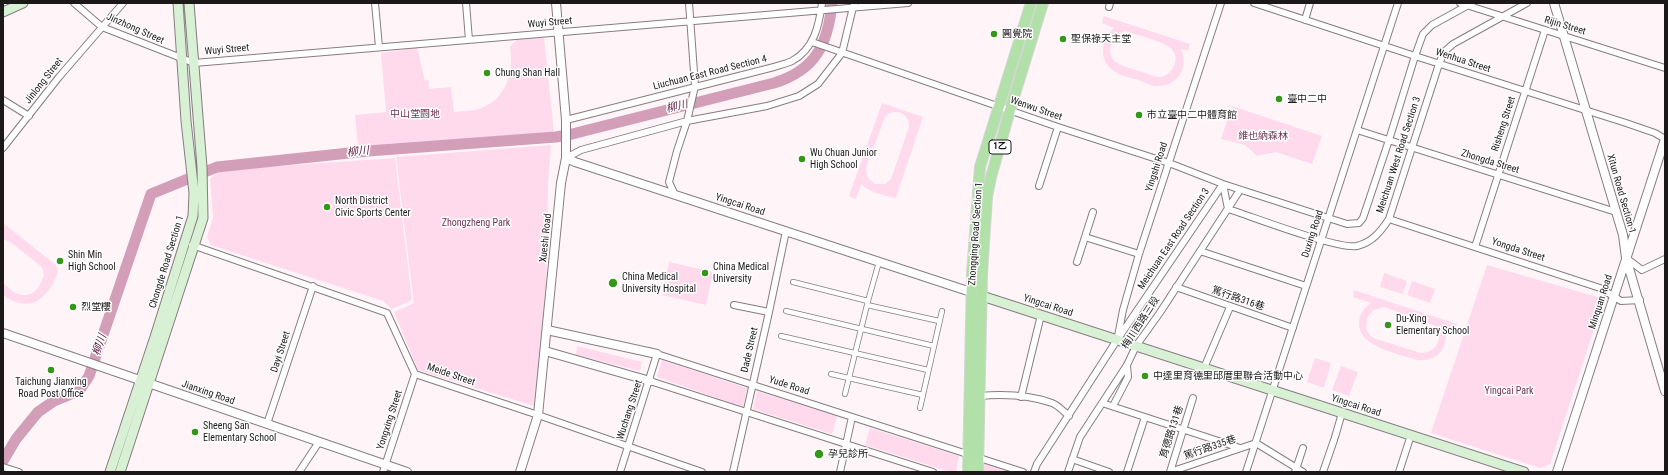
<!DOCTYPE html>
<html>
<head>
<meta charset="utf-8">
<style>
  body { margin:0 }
  #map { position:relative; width:1668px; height:475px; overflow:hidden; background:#fff5f9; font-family:"Roboto Condensed",sans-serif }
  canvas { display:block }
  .frame { position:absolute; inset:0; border:4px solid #1c181a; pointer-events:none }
</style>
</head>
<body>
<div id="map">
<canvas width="1668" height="475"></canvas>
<div class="frame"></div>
</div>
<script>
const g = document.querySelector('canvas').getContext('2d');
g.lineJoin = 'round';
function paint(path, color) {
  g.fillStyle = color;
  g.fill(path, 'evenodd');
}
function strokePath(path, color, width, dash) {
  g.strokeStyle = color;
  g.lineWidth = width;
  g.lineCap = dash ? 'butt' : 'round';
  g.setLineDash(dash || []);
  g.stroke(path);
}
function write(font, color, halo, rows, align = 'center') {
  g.font = font + ' "Roboto Condensed","Noto Sans TC",sans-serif';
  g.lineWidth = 3;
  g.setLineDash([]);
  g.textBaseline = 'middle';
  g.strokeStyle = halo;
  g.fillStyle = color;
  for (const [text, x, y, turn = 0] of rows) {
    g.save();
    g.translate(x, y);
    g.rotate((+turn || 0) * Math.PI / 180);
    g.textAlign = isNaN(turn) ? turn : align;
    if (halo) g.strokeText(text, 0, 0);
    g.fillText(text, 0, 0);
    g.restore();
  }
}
const green = new Path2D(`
  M1104,16L1190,44L1188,51L1181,49C1189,66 1179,86 1159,86C1153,87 1145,83 1139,80C1131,78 1122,76 1115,72C1098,61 1100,40 1114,28L1102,23ZM1125,31C1137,35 1159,40 1169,47C1182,55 1174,75 1160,77C1155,77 1150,74 1145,73C1137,70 1127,68 1119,64C1103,56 1111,35 1125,31Z
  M544,37L554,132L358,147L355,115L386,112L381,53L417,47L425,81L429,80V89L451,87L454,112C462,111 471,111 479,109C506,100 514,73 510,47L517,39Z
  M882,103L923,117L896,198C883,195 870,193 861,184L856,199L849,196ZM895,112C904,112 909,118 909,127L891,179L885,184H875L867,177L866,167L885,117L890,113Z
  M1232,106L1322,136L1312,164L1276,152L1257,156L1245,145L1221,139Z
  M551,145L548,186L546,304L534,406L418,370L394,312L414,303L396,157Z
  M395,158L412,300L392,309L383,301L211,245L207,237L213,217L210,179L220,170Z
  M3,223L56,265L58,272C48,300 29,314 3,295V283C7,286 11,291 16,293C32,300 40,288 44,275L42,267L10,242L3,239Z
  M669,262L713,272L706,305L662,295Z
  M1487,265L1601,298L1603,302L1550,464L1541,468L1537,467L1431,433Z
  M1384,273L1407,281L1403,294L1380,287Z
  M1412,281L1435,289L1430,303L1407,295Z
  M1354,290L1457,324L1455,330L1444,327C1451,346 1437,363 1417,360C1399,354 1359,347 1359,324C1359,314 1364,308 1371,303L1353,297ZM1384,307L1433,325C1445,337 1437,353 1421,353L1373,338L1370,335L1366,329L1367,318L1374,310Z
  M577,346L642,362L640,371L576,355Z
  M1315,358L1331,363L1324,388L1307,382Z
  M662,360L747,388L743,407L657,377Z
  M1341,366L1358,372L1349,396L1332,390Z
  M757,391L837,416L832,434L753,409Z
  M870,428L959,456L956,472H950L865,445Z
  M983,463L1010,472H982Z`);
const river = new Path2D(`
  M3,461L16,439L38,412L54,401L79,391L89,376L151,194L217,167L368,151L556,137L572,134L774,83C816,70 828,44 832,3`);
const pedestrian = new Path2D(`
  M793,282L868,301
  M867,305L939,321
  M786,311L934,346
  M781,336L928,370
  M831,374L923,395
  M845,394L868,301L879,262
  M920,408L942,311`);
const minor = new Path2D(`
  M74,3L102,27L194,63L908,3
  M375,3L379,47
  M466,3L469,40
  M1254,3L1415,56L1626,123L1655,133L1665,139
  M1460,3L1665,68
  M1109,7L1110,3
  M1305,20L1310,3
  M812,42L1058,127L1169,163L1223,184L1228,209
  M3,100L29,116
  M566,120L774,67C779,65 786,64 792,61C814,49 819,26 822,3
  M1357,130L1616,212
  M3,148L59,77L123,3
  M566,158L581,150L687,121L767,106L799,96L818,84L842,53L854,3
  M1039,186L1058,127
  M675,195L669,182L677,151L687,121L695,86L689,3
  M1228,209C1251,216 1338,250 1357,246C1373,242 1381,231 1389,219L1439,64L1444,52L1453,44L1527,3
  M1389,219L1600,288L1621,301L1640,300
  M1085,237L1139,254
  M192,245L387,313L415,374L538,415L702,472
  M1475,247L1545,30
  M1200,251L1306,286
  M1626,258L1642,270L1665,259
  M1077,262L1093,212
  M1176,287L1293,328
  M734,305L769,312
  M1118,336L1123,310L1139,254L1221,3
  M1204,368L1230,307
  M650,381L933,472
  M980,396C1003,394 1029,395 1052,403C1058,405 1064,412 1069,416
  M1021,397L1041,315
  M1102,403L1240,448
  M1113,406L1128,377L1127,365
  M267,424L313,286
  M1335,437L1342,413
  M1072,459L1109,472
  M3,467L19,472
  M299,472L319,442
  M383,472L415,374
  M620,472L657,354L1023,472
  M733,472L769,312L786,231
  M840,472L852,417
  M1034,472L1037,464L1117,340L1223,184L1347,224L1359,223L1363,218L1389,140L1415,56L1423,34L1432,25L1472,3
  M1068,472L1080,437L1127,365L1136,346L1159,314L1240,190
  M1127,472L1145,417
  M1170,472L1256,443L1303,472
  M1170,472L1193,398
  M1246,472L1398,3
  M1295,472L1303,448
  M1323,472L1334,440
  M1399,472L1411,435`);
const tertiary = new Path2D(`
  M1554,3L1623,235L1626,258L1665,391
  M566,158L575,162L977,294
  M547,330L657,354
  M3,333L407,472
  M545,351L650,381
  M520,472L538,415L561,183L566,158V120L556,3
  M1557,472L1665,139`);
const secondary = new Path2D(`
  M3,12L23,3
  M982,296L1524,472
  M110,472L155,337L193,216L194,193L186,121L178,3
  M120,472L203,218L202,167L189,3`);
const primary = new Path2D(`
  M968,472L972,273L980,167L1031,3
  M978,472L982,275L987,197L991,177L1010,110L1043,3`);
const markers = [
  [994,34,4,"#34971a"],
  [1063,39,4,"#34971a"],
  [487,73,4,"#34971a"],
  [1279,99,4,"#34971a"],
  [1139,115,4,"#34971a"],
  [802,159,4,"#34971a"],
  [327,207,4,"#34971a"],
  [60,261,4,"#34971a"],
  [705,273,4,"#34971a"],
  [613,283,5,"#34971a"],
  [73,307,4,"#34971a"],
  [1388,325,4,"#34971a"],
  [51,370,4,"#34971a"],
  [1145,376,4,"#34971a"],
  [195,432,4,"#34971a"],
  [819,454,5,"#34971a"]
];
const shields = [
  [1000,147,22]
];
const shieldNames = [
  ["1乙",1000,147]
];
const streetNames = [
  ["Wuyi Street",550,23,-5],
  ["Rijin Street",1565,26,17],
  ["Jinzhong Street",135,29,24],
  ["Wuyi Street",227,50,-5],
  ["Wenhua Street",1463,61,18],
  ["Liuchuan East Road Section 4",710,73,-14],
  ["Jinlong Street",44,81,-52],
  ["Wenwu Street",1036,109,19],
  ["Risheng Street",1504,124,-72],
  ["Meichuan West Road Section 3",1399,155,-72],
  ["Zhongda Street",1490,162,17],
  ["Yingshi Road",1157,167,-72],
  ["Xitun Road Section 1",1621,194,74],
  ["Yingcai Road",740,205,18],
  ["Zhongqing Road Section 1",976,234,-86],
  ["Duxing Road",1313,234,-72],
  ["Xueshi Road",546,238,-84],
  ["Meichuan East Road Section 3",1174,239,-56],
  ["Yongda Street",1518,250,18],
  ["Chongde Road Section 1",167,262,-73],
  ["篤行路316巷",1238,299,19],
  ["Minquan Road",1601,302,-72],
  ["Yingcai Road",1048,306,18],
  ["梅川西路三段",1141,323,-57],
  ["Dade Street",750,350,-77],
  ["Dayi Street",281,352,-72],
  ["Meide Street",451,375,19],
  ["Yude Road",789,386,18],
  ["Jianxing Road",208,393,19],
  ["Yingcai Road",1356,406,18],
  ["Wuchang Street",630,410,-72],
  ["Yongxing Street",390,420,-72],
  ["育德路131巷",1172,432,-72],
  ["篤行路335巷",1210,448,-19]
];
const poiNames = [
  ["圓覺院",1002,34],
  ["聖保祿天主堂",1071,39],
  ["Chung Shan Hall",495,73],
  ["臺中二中",1287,99],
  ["市立臺中二中體育館",1147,115],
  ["Wu Chuan Junior",810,153],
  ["High School",810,165],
  ["North District",335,201],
  ["Civic Sports Center",335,213],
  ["Shin Min",68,255],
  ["High School",68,267],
  ["China Medical",713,267],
  ["University",713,279],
  ["China Medical",622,277],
  ["University Hospital",622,289],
  ["烈堂樓",81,307],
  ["Du-Xing",1396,319],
  ["Elementary School",1396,331],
  ["中達里育德里邱厝里聯合活動中心",1153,376],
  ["Taichung Jianxing",51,382,"center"],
  ["Road Post Office",51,394,"center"],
  ["Sheeng San",203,426],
  ["Elementary School",203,438],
  ["孕兒診所",828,454]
];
const parkNames = [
  ["中山堂園地",415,114],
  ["維也納森林",1263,136],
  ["Zhongzheng Park",476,223],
  ["Yingcai Park",1509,391]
];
const waterNames = [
  ["柳川",677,107,-14],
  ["柳川",358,152,-6],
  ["柳川",100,345,-71]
];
paint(green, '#fedaec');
strokePath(river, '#d29eb8', 11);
strokePath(pedestrian, '#877c81', 6);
strokePath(minor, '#877c81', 8);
strokePath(tertiary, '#877c81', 10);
strokePath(secondary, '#877c81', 11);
strokePath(primary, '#d6d5d6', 12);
strokePath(pedestrian, '#fff', 4.5);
strokePath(minor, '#fff', 6);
strokePath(tertiary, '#fff', 8);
strokePath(secondary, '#d8f0d4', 9);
strokePath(primary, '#b1e0a8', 10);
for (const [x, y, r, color] of markers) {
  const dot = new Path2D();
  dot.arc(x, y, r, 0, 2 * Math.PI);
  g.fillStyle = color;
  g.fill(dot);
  strokePath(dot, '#fff', 1.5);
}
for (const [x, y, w] of shields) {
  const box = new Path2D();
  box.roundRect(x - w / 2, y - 7, w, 14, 3);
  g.fillStyle = '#fff';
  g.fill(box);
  strokePath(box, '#1c181a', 1);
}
write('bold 9px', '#1c181a', null, shieldNames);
write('10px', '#1c181a', '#fff', streetNames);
write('10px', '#1c181a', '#fff', poiNames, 'left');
write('10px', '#6f3154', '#fff', parkNames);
write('italic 11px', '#5f2145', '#fff', waterNames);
</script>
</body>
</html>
